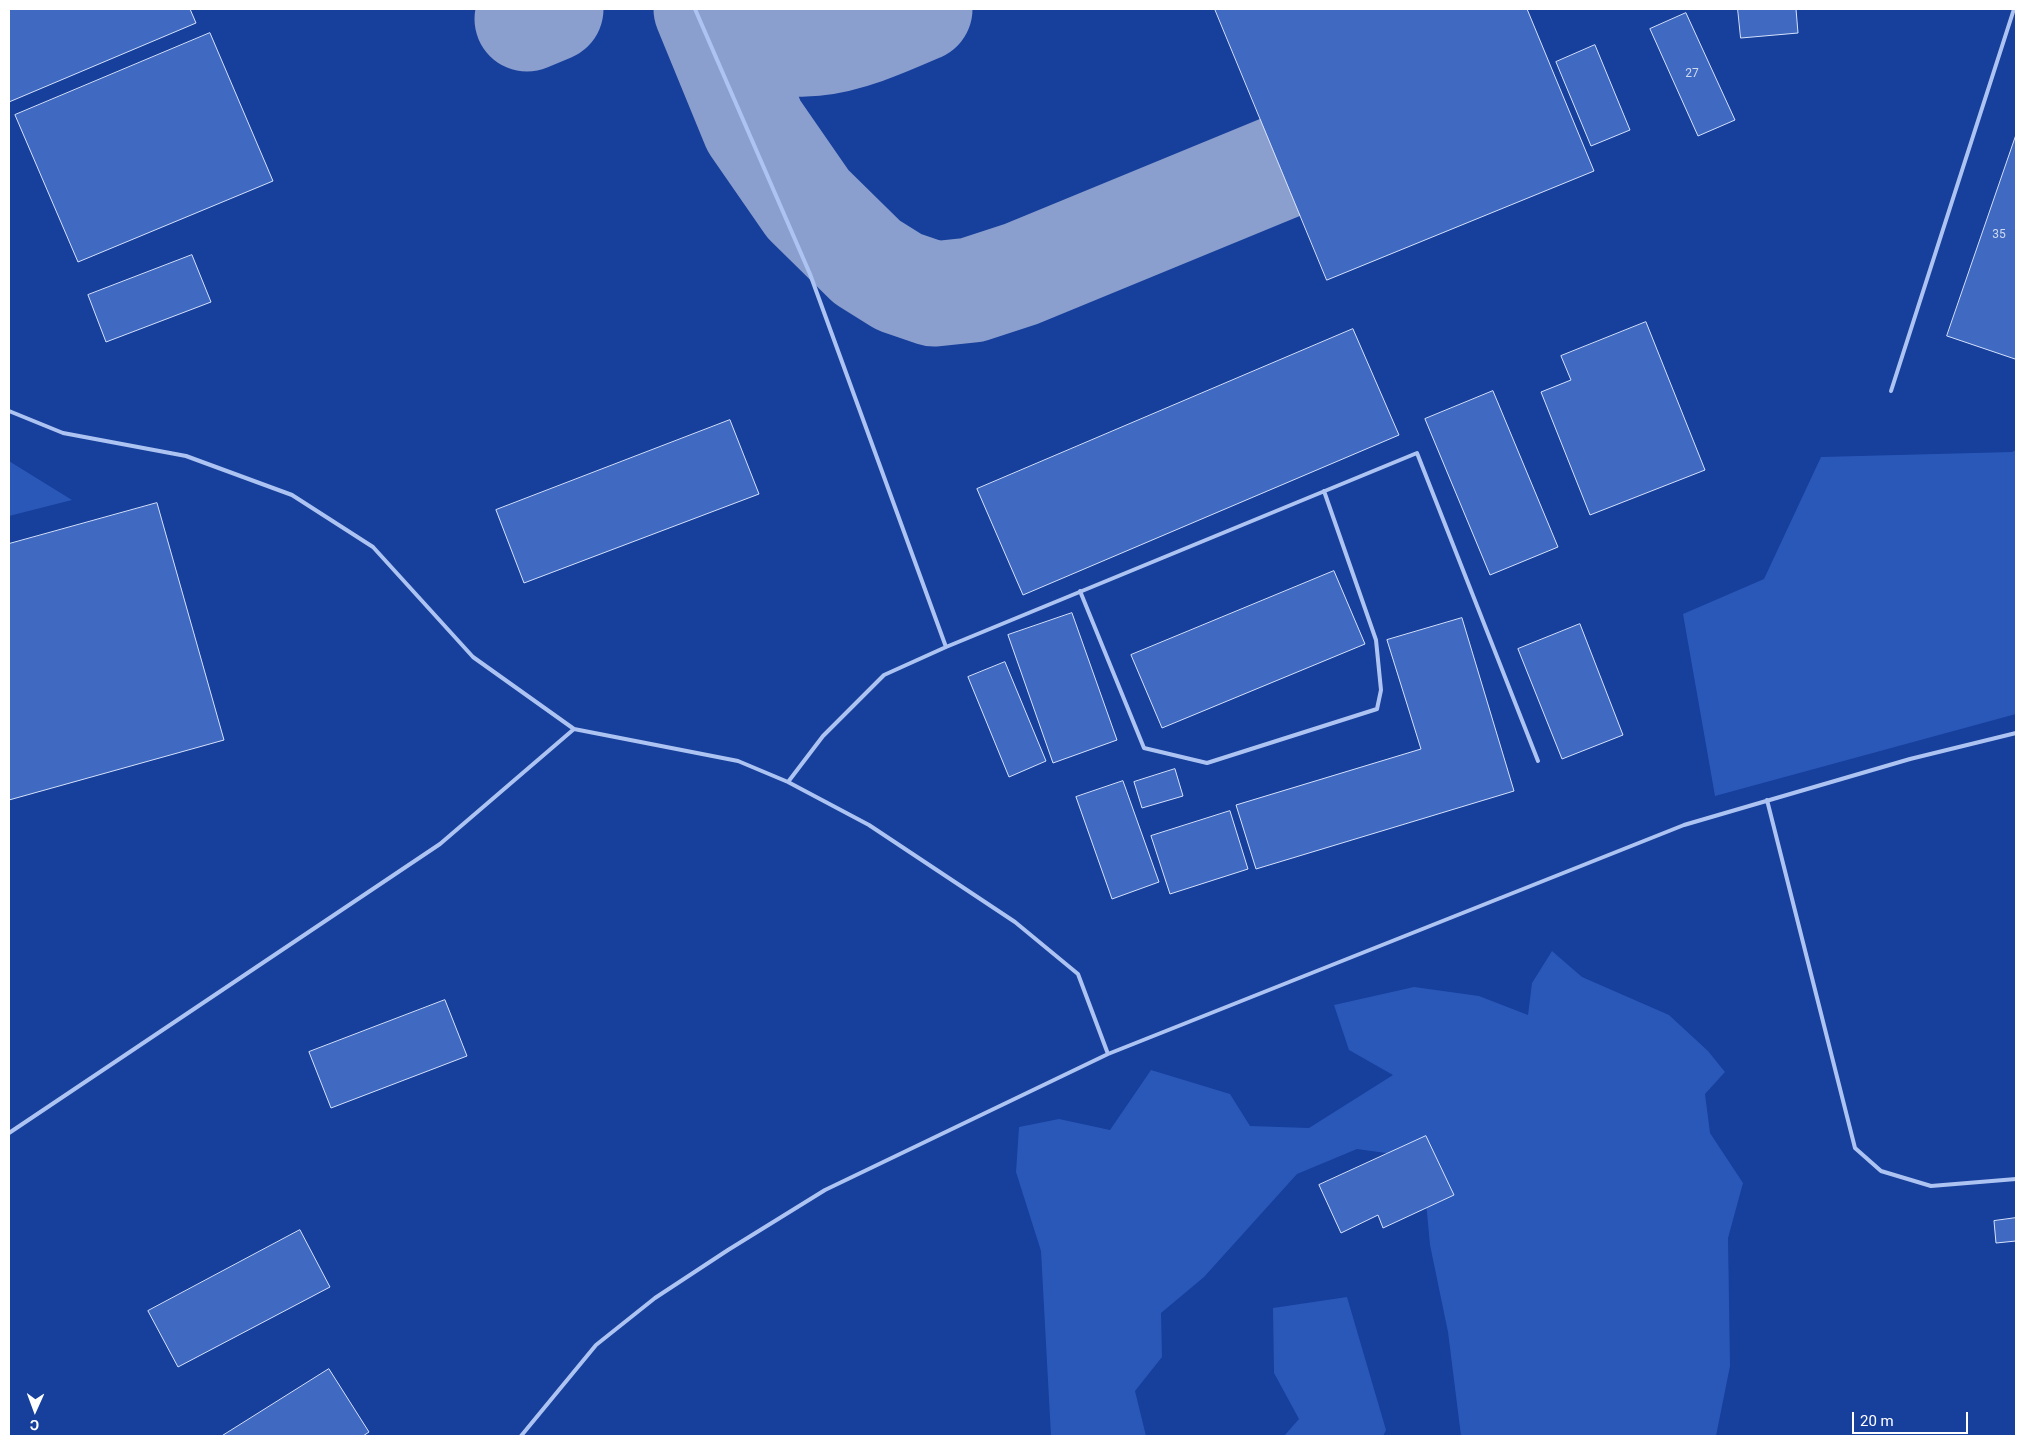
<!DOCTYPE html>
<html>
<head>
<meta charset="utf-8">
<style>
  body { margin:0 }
  #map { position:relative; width:2025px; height:1445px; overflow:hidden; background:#173f9c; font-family:Roboto,sans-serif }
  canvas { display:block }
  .frame { position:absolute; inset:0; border:10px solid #fff; pointer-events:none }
  .north { position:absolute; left:10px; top:1385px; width:50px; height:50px; -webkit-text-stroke:4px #173f9c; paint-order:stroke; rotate:182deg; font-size:14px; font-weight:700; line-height:20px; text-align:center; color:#fff }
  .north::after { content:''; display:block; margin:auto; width:18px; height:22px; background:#fff; clip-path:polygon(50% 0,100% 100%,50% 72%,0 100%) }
  .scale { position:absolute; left:1852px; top:1412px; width:116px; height:22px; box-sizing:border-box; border:2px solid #fff; border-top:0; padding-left:6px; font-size:15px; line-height:18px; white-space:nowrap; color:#fff; -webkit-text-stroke:4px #173f9c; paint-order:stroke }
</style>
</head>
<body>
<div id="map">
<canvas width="2025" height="1445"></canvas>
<div class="frame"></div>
<div class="north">С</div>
<div class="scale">20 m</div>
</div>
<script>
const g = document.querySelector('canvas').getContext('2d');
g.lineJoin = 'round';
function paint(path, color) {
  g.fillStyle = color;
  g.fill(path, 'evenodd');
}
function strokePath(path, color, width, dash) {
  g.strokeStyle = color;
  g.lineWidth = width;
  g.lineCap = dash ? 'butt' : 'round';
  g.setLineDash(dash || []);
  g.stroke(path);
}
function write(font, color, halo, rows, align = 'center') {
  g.font = font + ' Roboto,sans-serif';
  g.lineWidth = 4;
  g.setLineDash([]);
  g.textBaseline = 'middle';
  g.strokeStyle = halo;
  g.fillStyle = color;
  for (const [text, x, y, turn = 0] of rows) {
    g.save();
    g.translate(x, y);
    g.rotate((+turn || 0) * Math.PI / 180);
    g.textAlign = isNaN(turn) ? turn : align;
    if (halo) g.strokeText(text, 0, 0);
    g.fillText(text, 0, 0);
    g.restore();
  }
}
const green = new Path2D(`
  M2016,450V714L1715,796L1683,614L1764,579L1821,457L2012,452Z
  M9,461L17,466L72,500L9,516Z
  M1552,951L1582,977L1669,1015L1708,1051L1725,1072L1705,1094L1710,1133L1743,1183L1728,1238L1730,1366L1716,1436H1461L1448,1332L1430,1245L1422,1158L1357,1149L1297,1174L1204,1277L1161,1313L1162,1357L1135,1391L1146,1436H1051L1041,1251L1016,1172L1019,1127L1059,1119L1110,1130L1151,1070L1230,1094L1250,1126L1309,1128L1393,1075L1349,1050L1334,1005L1414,987L1479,996L1528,1015L1532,983Z
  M1347,1297L1386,1430L1383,1436H1284L1299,1419L1274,1373L1273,1308Z`);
const taxiway = new Path2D(`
  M706,9L754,126L808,204L867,262L899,282L934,294L972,290L1021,274L1281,167
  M713,9C785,68 844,42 920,9
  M527,19L551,9`);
const building = new Path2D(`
  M9,9H190L196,23L9,102Z
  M1215,9H1527L1594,171L1327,280Z
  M1738,9H1796L1798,33L1741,38Z
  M1686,13L1735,120L1698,136L1650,29Z
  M210,33L273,181L78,262L15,115Z
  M1595,45L1630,130L1591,146L1556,62Z
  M2016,135V357L2015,359L1947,336Z
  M192,255L211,302L106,342L88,295Z
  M1646,322L1705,470L1590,515L1541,392L1571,380L1561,356Z
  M1353,329L1399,435L1023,595L977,489Z
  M1493,391L1558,547L1490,575L1425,419Z
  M730,420L759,494L524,583L496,510Z
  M157,503L224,740L9,800V544Z
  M1334,571L1365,644L1162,728L1131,655Z
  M1072,613L1117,740L1053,763L1008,635Z
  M1462,618L1514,791L1256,869L1236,805L1421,749L1387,640Z
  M1580,624L1623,735L1562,759L1518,649Z
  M1005,662L1046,761L1009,777L968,677Z
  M1175,769L1183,796L1142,808L1134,782Z
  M1123,781L1159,882L1112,899L1076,797Z
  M1230,811L1248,869L1170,894L1151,836Z
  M445,1000L467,1056L331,1108L309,1052Z
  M1426,1136L1454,1195L1383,1228L1378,1215L1341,1233L1319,1185Z
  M2016,1218V1241L1996,1243L1994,1221Z
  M300,1230L330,1287L178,1367L148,1311Z
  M329,1369L369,1432L363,1436H222Z`);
const service = new Path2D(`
  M695,9L810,274L946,647
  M1891,391L2014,9
  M9,411L63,433L186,456L292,495L373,547L473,657L574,729
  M1080,591L1144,748L1207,763L1377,709L1381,690L1376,640L1324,491
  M788,782L823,736L884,675L946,647L1417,453L1538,761
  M1767,800L1855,1148L1881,1171L1931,1186L2016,1179
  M9,1133L440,844L574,729L738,761L788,782L869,825L1015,922L1078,974L1108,1054L1684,825L1910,759L2016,733
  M521,1436L596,1345L655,1298L728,1250L825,1190L1108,1054`);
const numberNames = [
  ["27",1692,74],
  ["35",1999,235]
];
paint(green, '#2a58b9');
strokePath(taxiway, '#8b9fce', 105);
paint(building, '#4069c2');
strokePath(building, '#d5e2fc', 1);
strokePath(service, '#adc4f2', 4);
write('12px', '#cfdaf0', null, numberNames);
</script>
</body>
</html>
